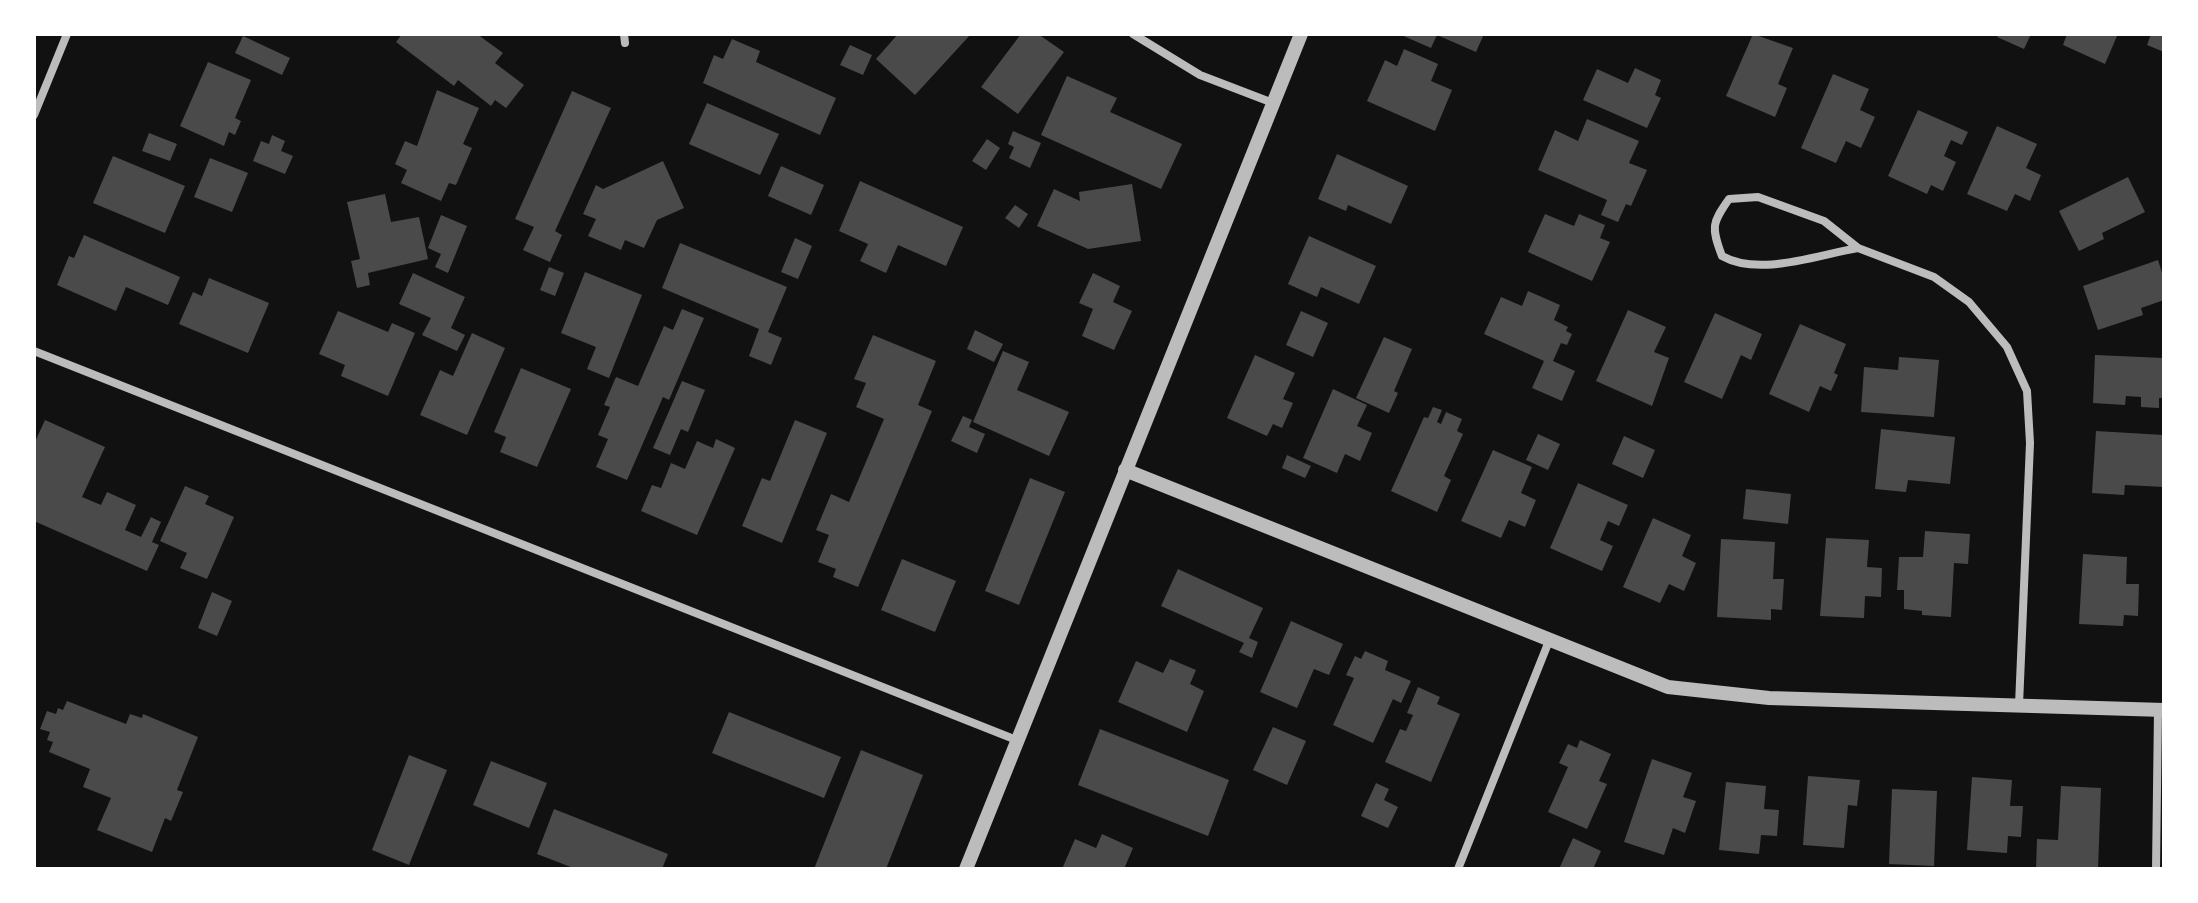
<!DOCTYPE html>
<html>
<head>
<meta charset="utf-8">
<style>
  body { margin:0 }
  #map { position:relative; width:2198px; height:903px; overflow:hidden; background:#111; font-family:"Nunito Sans",sans-serif }
  canvas { display:block }
  .frame { position:absolute; inset:0; border:36px solid #fff; pointer-events:none }
</style>
</head>
<body>
<div id="map">
<canvas width="2198" height="903"></canvas>
<div class="frame"></div>
</div>
<script>
const g = document.querySelector('canvas').getContext('2d');
g.lineJoin = 'round';
function paint(path, color) {
  g.fillStyle = color;
  g.fill(path, 'evenodd');
}
function strokePath(path, color, width, dash) {
  g.strokeStyle = color;
  g.lineWidth = width;
  g.lineCap = dash ? 'butt' : 'round';
  g.setLineDash(dash || []);
  g.stroke(path);
}
const building = new Path2D(`
  M402,34H477L503,53L495,63L524,85L506,108L495,100L491,106L458,80L454,86L396,42Z
  M898,34H971L915,95L876,59Z
  M1021,34H1038L1064,52L1018,114L981,87Z
  M1399,34H1484L1476,52L1437,35L1431,48Z
  M1753,34L1793,48L1778,84L1787,88L1775,117L1726,96Z
  M1999,34H2031L2024,49L1997,37Z
  M2067,34H2122L2117,36L2105,64L2063,45Z
  M2151,34H2164V52L2147,45Z
  M243,36L290,58L282,75L235,53Z
  M732,39L760,51L756,62L836,98L820,135L703,83L714,55L723,59Z
  M850,45L872,55L863,75L840,65Z
  M1404,49L1438,64L1431,81L1452,90L1435,131L1367,101L1385,60L1397,66Z
  M208,62L251,80L235,118L241,121L235,135L229,132L224,146L180,126Z
  M1635,68L1661,80L1655,95L1661,98L1647,128L1583,100L1597,69L1628,83Z
  M1833,74L1869,89L1860,110L1875,117L1861,148L1846,141L1836,163L1801,148Z
  M1067,76L1117,98L1110,112L1182,144L1161,189L1041,135Z
  M437,90L479,108L463,144L472,148L456,185L449,183L441,201L401,183L407,170L395,164L405,141L417,146Z
  M572,91L611,108L555,231L562,235L550,262L523,250L534,227L515,219Z
  M707,103L779,134L760,175L689,144Z
  M1918,110L1968,132L1962,145L1951,140L1944,156L1956,162L1943,191L1931,185L1927,194L1888,176Z
  M1587,119L1639,141L1629,163L1647,170L1631,206L1626,204L1618,222L1601,215L1607,200L1538,170L1555,130L1578,141Z
  M1997,126L2037,144L2026,168L2041,175L2030,201L2015,194L2007,211L1967,194Z
  M1013,131L1041,143L1030,168L1009,158L1014,147L1008,144Z
  M149,133L177,144L170,161L142,151Z
  M272,135L285,141L281,151L293,156L285,174L253,161L261,141L269,144Z
  M987,139L1000,148L986,170L972,161Z
  M1337,154L1408,186L1391,224L1348,205L1346,211L1318,199Z
  M113,156L185,186L165,233L93,203Z
  M210,158L248,173L232,212L194,197Z
  M663,161L684,208L657,220L644,248L625,240L621,250L588,236L596,219L583,214L596,185L603,189Z
  M781,166L824,185L811,215L768,196Z
  M2128,177L2145,212L2102,233L2104,239L2079,251L2059,211Z
  M860,181L963,227L946,266L898,245L886,273L860,261L868,244L839,231Z
  M1132,184L1141,241L1088,249L1037,226L1054,189L1080,201L1079,192Z
  M385,194L391,222L419,217L428,259L368,273L370,285L357,288L351,261L360,259L347,202Z
  M1015,205L1028,214L1019,228L1005,218Z
  M1545,214L1574,226L1579,214L1605,225L1600,238L1610,242L1592,281L1528,252Z
  M441,215L467,226L448,273L435,267L441,254L428,248Z
  M84,235L180,277L168,305L126,287L116,311L57,285L69,256L74,258Z
  M1309,236L1376,266L1359,304L1321,287L1317,297L1288,284Z
  M795,238L812,246L798,279L781,272Z
  M680,243L787,287L768,332L782,338L771,365L749,356L759,329L662,288Z
  M2158,260L2164,279V300L2141,308L2143,315L2098,330L2083,286Z
  M549,267L564,273L555,296L540,290Z
  M585,272L642,295L609,378L587,369L596,347L561,333Z
  M413,273L465,297L451,328L465,335L457,351L422,335L431,318L399,304Z
  M1093,273L1120,286L1113,302L1132,311L1114,350L1082,336L1093,309L1079,303Z
  M209,278L269,303L248,353L179,324L193,292L202,296Z
  M1528,291L1560,305L1554,320L1568,327L1566,331L1572,334L1567,345L1561,343L1553,361L1575,371L1562,401L1532,388L1544,361L1484,334L1501,297L1522,306Z
  M682,309L704,318L669,400L663,397L627,480L596,467L608,439L598,435L610,407L604,405L616,377L638,386L664,326L673,330Z
  M1628,310L1666,327L1654,352L1669,358L1652,406L1596,381Z
  M338,311L388,332L392,323L415,333L388,396L341,376L345,365L319,354Z
  M1301,311L1328,323L1313,357L1286,345Z
  M1715,313L1762,334L1751,360L1741,355L1722,399L1684,382Z
  M1800,324L1846,344L1834,373L1838,375L1831,391L1820,386L1809,412L1769,394Z
  M975,330L1003,344L994,362L967,349Z
  M472,333L505,348L467,435L420,415L440,370L453,376Z
  M873,335L936,361L918,405L932,411L858,587L833,577L836,569L818,562L829,535L816,530L831,494L849,502L884,419L856,407L866,383L854,379Z
  M1384,337L1412,349L1394,391L1398,393L1389,413L1356,398Z
  M1003,351L1029,362L1017,390L1069,412L1049,456L973,422Z
  M1255,355L1295,373L1283,399L1293,403L1282,428L1273,424L1267,436L1227,418Z
  M2095,355L2164,358V398H2159V408L2141,407V397L2126,396L2125,405L2093,403Z
  M1899,357L1939,360L1934,417L1861,412L1864,367L1898,370Z
  M521,368L571,389L537,467L500,452L506,437L494,432Z
  M682,381L705,390L688,432L681,429L670,455L653,448Z
  M1333,389L1367,405L1357,426L1372,433L1360,461L1345,454L1337,473L1303,458Z
  M1433,407L1442,410L1437,422L1441,424L1446,412L1462,419L1457,431L1463,434L1444,476L1451,480L1437,512L1391,491L1424,417L1428,418Z
  M963,416L972,420L969,427L985,434L977,453L951,441Z
  M45,420L105,447L82,497L101,505L107,492L136,505L125,530L141,537L151,517L161,522L152,542L159,545L147,571L34,521V444Z
  M795,420L827,433L782,543L742,526L762,478L770,481Z
  M1881,429L1955,437L1950,484L1908,480L1906,492L1875,489Z
  M2096,431L2164,435V487L2125,485L2124,495L2092,493Z
  M1538,434L1560,444L1548,470L1526,460Z
  M1624,436L1655,450L1643,478L1612,464Z
  M716,439L735,448L697,535L641,511L652,485L661,488L671,463L685,469L697,441L713,448Z
  M1493,450L1532,467L1521,493L1536,500L1525,527L1509,520L1501,538L1461,521Z
  M1287,455L1311,466L1305,478L1282,468Z
  M1030,478L1065,492L1019,605L985,591Z
  M1578,483L1628,505L1619,526L1608,521L1600,540L1613,546L1602,571L1550,548Z
  M185,486L209,496L205,504L234,517L207,579L180,568L187,553L160,541Z
  M1746,489L1791,494L1788,524L1743,519Z
  M1653,518L1691,535L1682,556L1696,563L1684,591L1669,584L1660,603L1623,587Z
  M1925,531L1970,534L1968,564L1954,563L1951,617L1922,615V611L1904,609V590H1897L1899,557H1923Z
  M1826,538L1869,540L1867,567L1882,568L1881,597L1865,596L1864,618L1820,616Z
  M1721,539L1775,542L1773,579H1784L1782,610L1771,609V620L1717,617Z
  M2083,554L2127,557L2126,584H2139L2138,616L2124,615L2123,626L2079,624Z
  M902,559L956,581L935,632L881,610Z
  M1178,569L1263,608L1249,638L1258,642L1252,658L1239,652L1244,643L1161,606Z
  M212,592L232,601L217,636L198,628Z
  M1291,621L1343,644L1329,675L1314,669L1297,708L1260,692Z
  M1365,651L1388,661L1385,670L1411,681L1401,703L1393,699L1373,743L1333,725L1354,678L1346,675L1355,656L1361,659Z
  M1170,659L1196,670L1190,684L1204,691L1187,732L1118,702L1136,661L1163,673Z
  M1418,687L1440,697L1437,704L1460,714L1431,782L1385,762L1400,729L1406,731L1413,715L1407,713Z
  M67,701L126,724L130,714L142,718L143,714L198,737L177,790L183,792L171,821L165,818L152,852L97,830L111,798L83,787L90,769L49,752L53,742L47,740L50,732L40,729L47,711L56,714L58,708L63,710Z
  M729,712L841,757L824,798L712,753Z
  M1273,727L1306,741L1287,785L1253,770Z
  M1100,729L1229,780L1208,836L1078,785Z
  M1580,740L1611,754L1599,781L1607,784L1587,829L1548,812L1568,767L1559,763L1568,744L1577,748Z
  M861,750L923,775L886,869H814Z
  M409,755L447,770L409,865L372,850Z
  M1652,759L1692,773L1683,797L1696,801L1685,833L1673,828L1664,855L1624,842Z
  M491,761L547,783L529,828L473,805Z
  M1808,776L1860,780L1857,806L1848,805L1844,848L1803,845Z
  M1972,777L2012,780L2010,806H2023L2021,837L2008,836L2007,853L1967,850Z
  M1726,782L1766,786L1764,809L1779,810L1777,836L1761,835L1759,854L1719,850Z
  M1376,783L1389,789L1384,800L1398,807L1388,828L1361,816Z
  M2061,786L2101,788L2098,869H2036L2037,839L2058,840Z
  M1892,789L1937,791L1934,866L1889,864Z
  M554,809L668,854L662,869H576L537,854Z
  M1102,834L1133,848L1124,869H1062L1075,839L1096,848Z
  M1573,838L1601,851L1593,869H1559Z`);
const minor = new Path2D(`
  M624,34L625,43
  M1133,34L1200,75L1273,103
  M34,115L67,34
  M1858,248C1817,255 1759,277 1722,256C1711,227 1712,223 1729,199L1758,197L1824,221L1858,248L1934,277L1969,302L2007,347L2027,391L2030,443L2019,705
  M34,351L1019,741
  M1458,869L1549,641
  M2156,869L2158,710`);
const tertiary = new Path2D(`
  M1125,470L1668,687L1769,698L2164,710
  M966,869L1301,34`);
paint(building, '#4a4a4a');
strokePath(minor, '#bcbcbc', 8);
strokePath(tertiary, '#bcbcbc', 14);
</script>
</body>
</html>
